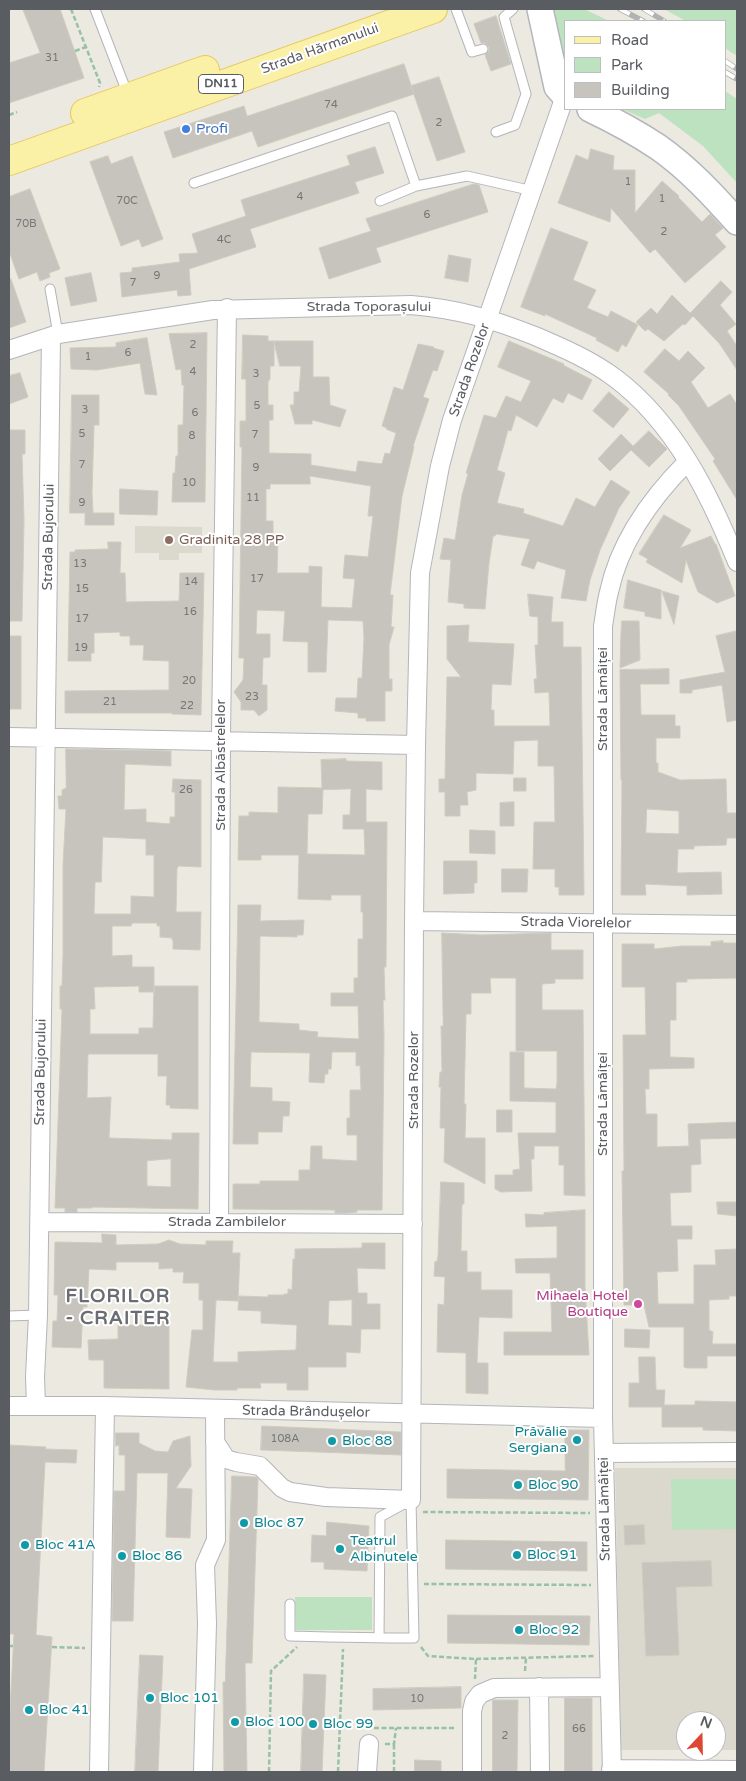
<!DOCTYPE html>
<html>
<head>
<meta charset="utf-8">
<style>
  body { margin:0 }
  #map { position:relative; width:746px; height:1781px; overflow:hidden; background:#ebe9e0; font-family:"Varela Round",sans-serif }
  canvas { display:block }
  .frame { position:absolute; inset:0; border:10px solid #595c60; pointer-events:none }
  .legend { position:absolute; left:564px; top:20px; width:162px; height:90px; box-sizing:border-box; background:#fff; border:1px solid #bdbebf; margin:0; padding:6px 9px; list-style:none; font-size:15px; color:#595c60 }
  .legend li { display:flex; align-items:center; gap:10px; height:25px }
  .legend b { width:25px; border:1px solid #bdbebf }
  .north { position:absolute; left:676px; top:1711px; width:50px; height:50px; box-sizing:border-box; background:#fff; border:1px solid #bdbebf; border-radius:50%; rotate:21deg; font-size:14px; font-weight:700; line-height:20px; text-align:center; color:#595c60 }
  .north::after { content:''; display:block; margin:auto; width:18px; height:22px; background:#de4832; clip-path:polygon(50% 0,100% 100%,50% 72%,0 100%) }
</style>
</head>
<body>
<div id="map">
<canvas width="746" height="1781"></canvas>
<div class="frame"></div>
<ul class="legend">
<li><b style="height:6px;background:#faf0a6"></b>Road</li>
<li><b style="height:14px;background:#bde2bf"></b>Park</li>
<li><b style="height:14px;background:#c6c4bd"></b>Building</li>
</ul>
<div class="north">N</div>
</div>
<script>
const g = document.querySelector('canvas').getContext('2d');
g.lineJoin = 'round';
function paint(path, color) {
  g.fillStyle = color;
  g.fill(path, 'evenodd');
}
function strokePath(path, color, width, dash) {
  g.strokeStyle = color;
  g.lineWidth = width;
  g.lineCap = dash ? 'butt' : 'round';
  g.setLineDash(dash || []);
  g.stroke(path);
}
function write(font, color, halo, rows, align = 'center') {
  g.font = font + ' "Varela Round",sans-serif';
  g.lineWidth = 4;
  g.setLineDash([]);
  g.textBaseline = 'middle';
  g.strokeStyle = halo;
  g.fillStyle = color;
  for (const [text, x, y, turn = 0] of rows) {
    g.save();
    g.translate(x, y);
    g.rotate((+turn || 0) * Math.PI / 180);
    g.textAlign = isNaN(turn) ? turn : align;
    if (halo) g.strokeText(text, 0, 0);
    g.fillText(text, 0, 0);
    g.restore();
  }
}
const education = new Path2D(`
  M135,526L202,527V553H179V560H159V553H135Z
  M615,1468H737V1750H716V1721H686V1750H621Z`);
const green = new Path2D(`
  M550,9H584L609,21H565V77Z
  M664,9H737V56L725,48V21H686Z
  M725,91L737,99V183L703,146L659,113L645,119L622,109H725Z
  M671,1479H737V1529L672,1530Z
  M295,1597H372V1630H296Z`);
const building = new Path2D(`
  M23,9H60L84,78L9,103V63L40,53Z
  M496,16L511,64L491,71L485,55L489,51V47L485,43H481L474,24Z
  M404,64L414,94L258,147L252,131L173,158L164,132L244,106L247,116Z
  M439,77L465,152L437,161L411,86Z
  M375,147L384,173L355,182L359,193L250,229L256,247L189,269L191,295L178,296L177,290L122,297L120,273L132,272V268L180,262L179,254L198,253L192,234L246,216L241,200L350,165L347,156Z
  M591,149L614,156L613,170H635V213L662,181L679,196L678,197L702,222L710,214L723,228L715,235L726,247L685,283L655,249L650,253L611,208L610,222L558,203L576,155L588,160Z
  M108,156L111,164L132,156L163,239L142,247L139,239L121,246L90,162Z
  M474,184L479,185L488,212L376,248L381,262L329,279L319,248L371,231L366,219Z
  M30,189L60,269L49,273L50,277L40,281L37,272L19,279L9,251V197Z
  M551,228L588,242L573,280L596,290L587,308L608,317L611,311L638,325L626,347L622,344L618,352L596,340L597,338L545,314V316L521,307Z
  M449,255L471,259L468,282L445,278Z
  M91,273L97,301L71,306L65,278Z
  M11,279L26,322L9,328V280Z
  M721,281L732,292L720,305L736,324L727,331L737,346V370L719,343L693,316L685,325L683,324L664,341L648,329L645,331L636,322L651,308L657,314L672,295L690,313Z
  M207,333L205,502H172L173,473H175L176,456H178V425H183L184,385H182L181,369L176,370L169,334Z
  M243,335L268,336V341H274V366H270V379L268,382V405H273V420H269V453L311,454V465L356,472L358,461L382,464L385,453L390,454L396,433L386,429L387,428L382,426L394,387L403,390L418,344L434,347L433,348L444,351L437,371L433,370L423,397L429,399L413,446L414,447L402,496L390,595H393L391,627H394L389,645V679H392V691H385V721H366V718H358V713L335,711L336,698H357L358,678H362L364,638L363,621L328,620L326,672H308V642L283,641L285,611L257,610L256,634H270V657L263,658L262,685H267V710L259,716L254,710H241V702L234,692L243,680L244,658H239L242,447H240V421H246V379H242ZM310,476L371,486L368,516H373L368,557L345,555L343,578L355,579L352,608L321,607L322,567L309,566V573H277L278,538H273V521H266V489H270V484H310Z
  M147,338L157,395L145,394L140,363L97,370L71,369L70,348L116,347V343Z
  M274,341H313V377H329L330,405L346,410L340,427L312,420V424H295L290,405H294V392H299L301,366H280Z
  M509,341L564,364L563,365L592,380L582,400L568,393L563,403L553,398L537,427L516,415L511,431L508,430L497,470L505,473L497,503L524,509L523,513L563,526L576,498L595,507L611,480L630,492L619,508L600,550L590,580L586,601L561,598L566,570L537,561L534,569L521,565L530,539L496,534L495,536H493L489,563L485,609L464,608V604L448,602L451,560L440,559L444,538L455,540L462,495L468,474L466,473L484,415L496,418L506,396L521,402L531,381L498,367Z
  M665,349L679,361L688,351L705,368L691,382L708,408L730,394L737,405V500L713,461L715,459L679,406L668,395L669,394L644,372Z
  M20,373L28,397L9,404V376Z
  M609,392L629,409L613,428L593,411Z
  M72,395H99V425H94L92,493L93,513H114V525H85V513H70Z
  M9,430H25V454H22L24,520L22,621H9Z
  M649,431L667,449L649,467L631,450L610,471L598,459L621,434L633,446Z
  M120,489L158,491L157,515L120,514Z
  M664,515L691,530L680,548L711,536L715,544H716L735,596L717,603L698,592L686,560L682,583L646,562L648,559L639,554Z
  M108,542H121L120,573H125L126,602L179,601L180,573H204L201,715L172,714V713H65V691L169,690V661L143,660L144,645H130V636H120V632L94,633V653H91V661H68L70,552H75V550L108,549Z
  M628,580L661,590V619L645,616V612L624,608Z
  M662,591L679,596L674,624Z
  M528,594L553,597L551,622H563V647H581L584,895H559V887H555V869H533L534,822H555L554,766H538V740L514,741L513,774L476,773V790L467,792L468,805H460V816H445V792H439V779H445L447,677H461L447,659V626L469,625L468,642L514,644L511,685L492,684L491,710H494V726H550L549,692L535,693L534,679H537L535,645H538V617L530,616Z
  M622,621H639L640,660L620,668L621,633Z
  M737,631V720L727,722L722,685L692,690V693H680V680L725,672L716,636Z
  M10,636H21V709H9Z
  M669,669V684H640L641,715H675V726H680V738H656V763H658V772L680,780L726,779L727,813H737V838H727L726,845L694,846V849H678L677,873L721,872L722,894L687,895V886L645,884L646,895H621L622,780H621L620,670ZM647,809L679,811V834L646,833Z
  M66,749L171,751V766L125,764L124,810L146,809V822L170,824V817H175V792H172L173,779L201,780V867L179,866L177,868L176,912H201L200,950L173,949V940H172V938L160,937V926H157V923H132L131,926H112V956L132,955V967H154V992H139V986L94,987L95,1009H90V1034H139V1028H153L154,986H198V1109L170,1108V1105H166L167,1076H158V1054H88L87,1098L111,1097L109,1138L172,1140V1133H199L198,1209L92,1207V1208H77V1212H65V1208H55L62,1009H60V986H62L63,956V865L66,809H59L58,796H62V790L66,788ZM103,837L146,839V855H154V897L131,896V914H94L95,882H101ZM171,1159V1187L147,1186V1161Z
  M346,759V761L382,762V790L366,789V822H387L386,967H384L385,1000H383L384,1037L382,1210H357V1212L347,1213H335V1210L233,1209V1184H260V1181H299V1170H310L311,1146H322V1159L357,1161V1135H347V1118H350V1090H361L360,1065L356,1066V1052H332L331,1069H328V1074H325L324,1083L309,1082L310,1053L251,1052L250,1087L272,1088V1101L290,1102L289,1116H283L282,1132H258V1144H233L238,905H261L260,921L304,920L303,935H297V937L260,936L259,1022L299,1024V1030L318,1032L317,1037L359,1039L358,1006H331V993H354V978H358V939H363V912H361V895H331V900L298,899L299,855H261V860H238L239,816H249V812L278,813V787L322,788L321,760ZM351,789L350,815H343V829H364L365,855L307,854L308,814H322L323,790Z
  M514,778H526V791H514Z
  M514,802V826H500V803Z
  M470,830L495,831V854L470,853Z
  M444,861H477V883H474V893L444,894Z
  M502,869H528L527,892H502Z
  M442,933L482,935L551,933V950H583V979H555V983L542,984V1010H583L585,1196L564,1195V1165H559V1146H534V1159H531L532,1191L501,1192L495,1189V1175H513V1170L520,1169L518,1133H556V1102L510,1101V1052H524V1088L556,1089L557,1083V1051H516V978H490L491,993H471V1014H466L464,1104H466L465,1138H485V1184L444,1162L445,1128H440L441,1087H439L440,1072H442L441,1026H443Z
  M723,941V943H737V978L687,979V982H676V1020H670V1057L694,1058V1068L649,1069V1089H645L646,1114H657V1147L689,1146L688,1124L737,1122V1138L700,1139L701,1164L691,1165V1192L670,1193L671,1226H692V1239H677L678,1271L657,1272L658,1304H694V1265H716L715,1250L737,1249V1296H729V1299L709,1300V1330L713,1332L712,1344H737V1356H707V1368H687L684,1367V1327H649L644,1305H624L622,1171H624L623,1035H646L645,987H622V944H654V949L682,946H711V942Z
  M497,1110H512V1132H497Z
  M441,1182L464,1183V1204H462L461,1251H467V1272H481V1290H512V1318L479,1317L477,1363H488V1394L466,1393V1353L437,1352L438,1304L444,1305L445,1277L434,1276L435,1261L437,1262L438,1256Z
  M717,1202H737V1216L718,1214Z
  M585,1210V1287L589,1355H504V1332H552L550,1273H516L515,1259L557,1258V1226L526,1227L525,1214L544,1215V1213Z
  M102,1234L116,1235V1245L158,1244L169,1240L180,1244L206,1245V1241H233L232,1253H240L238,1301L216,1300L213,1362H238V1352L296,1350L297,1325L261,1323V1311L238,1310L239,1296L268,1297V1295H284V1294H288V1289L292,1290L293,1259H295V1249L362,1248V1243H385V1269L357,1268L358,1293H367V1304H380V1329H361L360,1353L346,1352V1367H308V1390H287V1383H260L261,1388H237V1390H214L186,1387L192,1330H203V1300H199V1283H183L184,1272H173V1268L159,1269V1262H116V1270L89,1269L87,1307H83L81,1348L52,1347L53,1321H57L58,1295H54L55,1242L102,1243ZM352,1300V1326L328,1325L329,1301Z
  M153,1311H169V1389L104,1388V1360H89L88,1340L118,1339V1325H152Z
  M625,1329L650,1330L649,1348L625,1347Z
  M639,1357H655L656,1390H665L664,1405H695V1401L737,1402V1431L703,1430V1427H662V1407H629V1383H639Z
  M262,1426L401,1432V1455L261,1450Z
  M565,1430H589L588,1500L447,1498V1469L565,1471Z
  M116,1433H139V1443L155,1451L168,1452L173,1441L190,1436L191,1466L176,1488L192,1489L190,1538L166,1537L168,1473H137L133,1621H112L114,1491H125V1455H119V1445L116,1446Z
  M9,1445L46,1447L45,1449L77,1450L76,1463L45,1462L36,1635L52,1637L44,1772H9V1728L14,1634H9Z
  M232,1476L256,1477L258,1479L252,1663H245L247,1772H224L223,1682H225Z
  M327,1522L369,1526L367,1571L324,1569V1562H311L312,1535L326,1536Z
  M644,1525L645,1544L625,1545L624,1526Z
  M446,1540L587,1542V1571L446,1569Z
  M711,1561L712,1586L676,1587L679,1655L646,1656L642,1563Z
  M448,1615L590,1616L589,1645L448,1643Z
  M140,1655L163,1656L158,1772H135Z
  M304,1674L326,1675L322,1772H301Z
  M461,1687V1708L373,1710V1689Z
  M565,1698H592V1772H565Z
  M493,1700H518L517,1772H493Z
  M415,1760L441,1761V1772H415Z`);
const path = new Path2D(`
  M71,9L100,83L99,87
  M75,51L86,47
  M9,115L17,112
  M423,1512L590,1513
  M424,1584L591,1585
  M9,1646H13
  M52,1647L85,1648
  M421,1647L428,1656L476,1659L475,1679
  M476,1659L594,1656
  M525,1671L526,1658
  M340,1727H366
  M374,1728H456
  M385,1744H394L396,1728
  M269,1772L271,1671L297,1647
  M338,1772L343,1649
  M394,1772V1744`);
const lane = new Path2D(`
  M95,9L128,95
  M456,9L472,52L483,49
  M496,132L515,125L526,94L504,17L513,9
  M194,183L392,116L416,186L380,201
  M416,186L467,176L533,191
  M50,289L58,334
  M9,1316L38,1315
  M290,1604V1636C331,1637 373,1638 414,1638L411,1500L380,1517L379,1638`);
const street = new Path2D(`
  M9,350L58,334L213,310L411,305C458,309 492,319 535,336C563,348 591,360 615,378C675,423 710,495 737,562
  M9,737L416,745
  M414,921L737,925
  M40,1222L413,1224
  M219,1222L221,734L227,308
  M9,1406H105L603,1418
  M36,1406L35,1377L38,1315L51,337
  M215,1442L226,1459L236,1462L260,1466L282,1488L290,1492L326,1497L411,1500L414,921L416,745L420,573L440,466L452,420L565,96
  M604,1453L737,1452
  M539,1687L540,1772
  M611,1769L737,1770
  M99,1772L105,1406
  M203,1772L207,1623L205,1565L216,1540L215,1410
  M367,1772L369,1744
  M472,1772V1711L474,1702L480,1694L494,1688L609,1687
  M612,1772L603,1418V626C605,615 606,603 609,592C620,540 652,497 688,461`);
const secondary = new Path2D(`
  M540,9L557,87L565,96
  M590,109C613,120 637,133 658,147C688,168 713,195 737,222`);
const primary = new Path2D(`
  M85,113L205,70
  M9,161L433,9`);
const rail = new Path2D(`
  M620,9L643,21
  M644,9L664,21
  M725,61L737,69
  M725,72L737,79`);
const markers = [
  [186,129,5,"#3f7fe0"],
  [169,540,5,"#8d6e63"],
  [638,1304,5,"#d1479c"],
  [577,1440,5,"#0f9aa8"],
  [332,1441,5,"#0f9aa8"],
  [518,1485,5,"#0f9aa8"],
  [244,1523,5,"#0f9aa8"],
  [25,1545,5,"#0f9aa8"],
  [340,1549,5,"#0f9aa8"],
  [517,1555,5,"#0f9aa8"],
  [122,1556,5,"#0f9aa8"],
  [519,1630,5,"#0f9aa8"],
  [150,1698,5,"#0f9aa8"],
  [29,1710,5,"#0f9aa8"],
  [235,1722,5,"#0f9aa8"],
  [313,1724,5,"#0f9aa8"]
];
const numberNames = [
  ["31",52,58],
  ["74",331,105],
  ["2",439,123],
  ["1",628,182],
  ["4",300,197],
  ["1",662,199],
  ["70C",127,201],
  ["6",427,215],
  ["70B",26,224],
  ["2",664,232],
  ["4C",224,240],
  ["9",157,276],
  ["7",133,283],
  ["2",193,345],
  ["6",128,353],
  ["1",88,357],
  ["4",193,372],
  ["3",256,374],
  ["5",257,406],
  ["3",85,410],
  ["6",195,413],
  ["5",82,434],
  ["7",255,435],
  ["8",192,436],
  ["7",82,465],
  ["9",256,468],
  ["10",189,483],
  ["11",253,498],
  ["9",82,503],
  ["13",80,564],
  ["17",257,579],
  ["14",191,582],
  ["15",82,589],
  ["16",190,612],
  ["17",82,619],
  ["19",81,648],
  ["20",189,681],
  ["23",252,697],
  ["21",110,702],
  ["22",187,706],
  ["26",186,790],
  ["108A",285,1439],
  ["10",417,1699],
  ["66",579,1729],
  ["2",505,1736]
];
const shields = [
  [221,84,45]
];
const shieldNames = [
  ["DN11",221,84]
];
const streetNames = [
  ["Strada Hărmanului",320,49,-20],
  ["Strada Toporașului",369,307],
  ["Strada Rozelor",470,370,-71],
  ["Strada Bujorului",49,537,-89],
  ["Strada Lămâiței",603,699,-90],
  ["Strada Albăstrelelor",221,765,-90],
  ["Strada Viorelelor",576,923,1],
  ["Strada Bujorului",41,1072,-89],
  ["Strada Rozelor",414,1080,-90],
  ["Strada Lămâiței",603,1104,-90],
  ["Strada Zambilelor",227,1222],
  ["Strada Brândușelor",306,1412,1],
  ["Strada Lămâiței",605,1509,-91]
];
const shopNames = [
  ["Profi",196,129]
];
const educationNames = [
  ["Gradinita 28 PP",179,540]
];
const hotelNames = [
  ["Mihaela Hotel",628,1296],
  ["Boutique",628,1312]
];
const cultureNames = [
  ["Prăvălie",567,1432,"right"],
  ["Sergiana",567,1448,"right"],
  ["Bloc 88",342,1441],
  ["Bloc 90",528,1485],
  ["Bloc 87",254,1523],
  ["Teatrul",350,1541],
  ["Albinutele",350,1557],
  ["Bloc 41A",35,1545],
  ["Bloc 91",527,1555],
  ["Bloc 86",132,1556],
  ["Bloc 92",529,1630],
  ["Bloc 101",160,1698],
  ["Bloc 41",39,1710],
  ["Bloc 100",245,1722],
  ["Bloc 99",323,1724]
];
const districtNames = [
  ["FLORILOR",118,1297],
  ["- CRAITER",118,1319]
];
paint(education, '#dbd8ce');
paint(green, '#bde2bf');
paint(building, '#c6c4bd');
strokePath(building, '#cfcbbf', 1);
strokePath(lane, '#b3b5ba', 11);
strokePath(street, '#b3b5ba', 20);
strokePath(secondary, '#b4b6bc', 28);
strokePath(primary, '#e8c75b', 30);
strokePath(path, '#97c2a5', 2.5, [5, 2.5]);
strokePath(lane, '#fff', 9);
strokePath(street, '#fff', 18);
strokePath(secondary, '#fff', 25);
strokePath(primary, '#faf0a6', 28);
strokePath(rail, '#b1b2b2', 5.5);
strokePath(rail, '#fff', 4, [11]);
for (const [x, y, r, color] of markers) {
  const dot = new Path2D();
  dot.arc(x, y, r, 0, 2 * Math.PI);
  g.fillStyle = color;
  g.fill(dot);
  strokePath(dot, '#fff', 2);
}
write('11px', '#747677', null, numberNames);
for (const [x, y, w] of shields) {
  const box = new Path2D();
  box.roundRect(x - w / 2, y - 9.5, w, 19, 4);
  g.fillStyle = '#fff';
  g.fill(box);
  strokePath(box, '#595c60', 1);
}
write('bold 12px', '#595c60', null, shieldNames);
write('14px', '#595c60', '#fff', streetNames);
write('14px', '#366cbe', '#fff', shopNames, 'left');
write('14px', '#785e54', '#fff', educationNames, 'left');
write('14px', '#b23c85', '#fff', hotelNames, 'right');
write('14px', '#0d838f', '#fff', cultureNames, 'left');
g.letterSpacing = '1px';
write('bold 19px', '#6a6d72', '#fff', districtNames);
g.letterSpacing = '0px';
</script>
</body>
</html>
